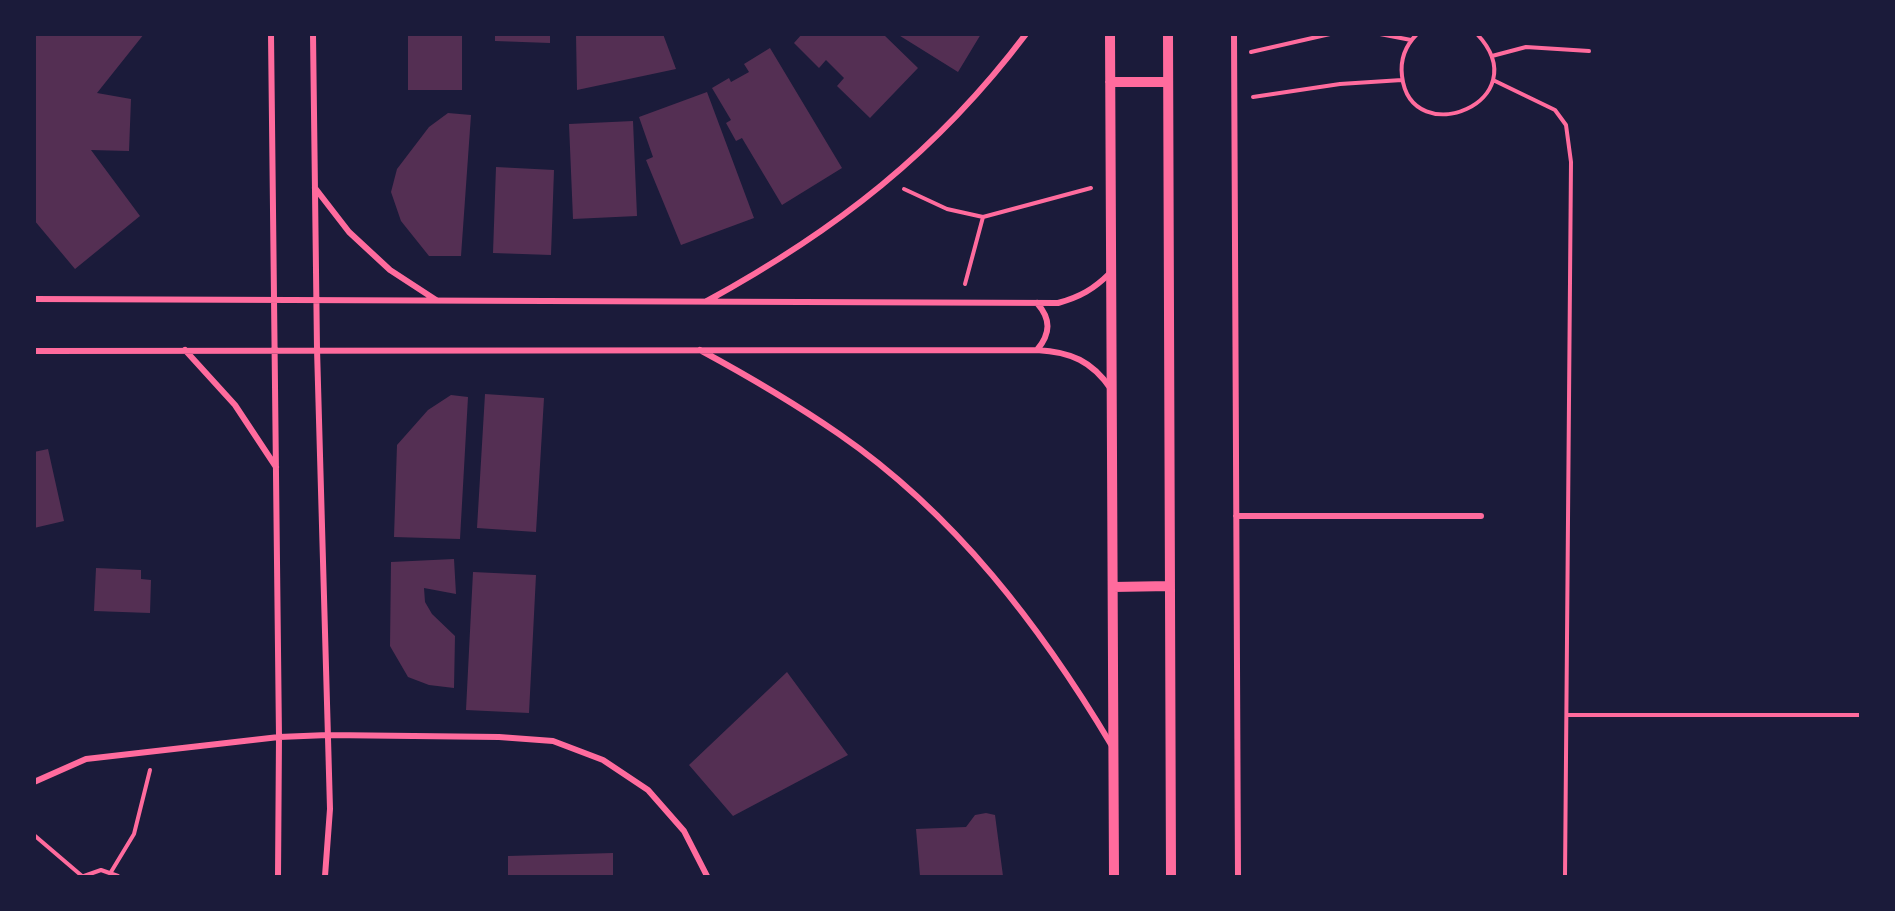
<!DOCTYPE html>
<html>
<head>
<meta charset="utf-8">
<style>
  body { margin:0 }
  #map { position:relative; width:1895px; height:911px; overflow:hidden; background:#1b1b3a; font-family:"Open Sans",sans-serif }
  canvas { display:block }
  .frame { position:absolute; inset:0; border:36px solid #1b1b3a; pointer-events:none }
</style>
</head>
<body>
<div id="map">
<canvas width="1895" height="911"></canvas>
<div class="frame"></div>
</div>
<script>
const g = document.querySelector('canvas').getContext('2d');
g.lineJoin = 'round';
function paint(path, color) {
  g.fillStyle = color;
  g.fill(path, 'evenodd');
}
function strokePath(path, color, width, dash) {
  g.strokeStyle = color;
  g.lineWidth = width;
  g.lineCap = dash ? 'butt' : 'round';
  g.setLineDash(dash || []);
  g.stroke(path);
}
const building = new Path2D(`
  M34,34H144L97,93L131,99L129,151L91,150L140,216L75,269L34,220Z
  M408,34H462V90H408Z
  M495,34H550V43L495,41Z
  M576,34H663L676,69L577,90Z
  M802,34H883L918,68L870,118L837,86L844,78L826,60L819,68L794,43Z
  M897,34H981L958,72Z
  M770,48L842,168L782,205L742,138L736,141L726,123L731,120L712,88L729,78L731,82L749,72L744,64Z
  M707,92L754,218L681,245L646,160L653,157L639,117Z
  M448,113L471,115L461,256H429L401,221L391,192L397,169L429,127Z
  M633,121L637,216L573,219L569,124Z
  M496,167L554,170L551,255L493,253Z
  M485,394L544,398L536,532L477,528Z
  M451,395L468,397L460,539L394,537L397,445L428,410Z
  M48,449L64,521L34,528V452Z
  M454,559L456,594L424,588L425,602L432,614L455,636L454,688L429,685L408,677L390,646L391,562Z
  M96,568L141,570V579L151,580L150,613L94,611Z
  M473,572L536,575L529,713L466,710Z
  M787,672L848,755L733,816L689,765Z
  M986,813L995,815L1003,876H920L916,829L966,827L975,815Z
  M613,853V876H508V856Z`);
const path = new Path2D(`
  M1380,34L1411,40
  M1417,34C1405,46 1400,60 1402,76C1411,153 1540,101 1477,34
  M1251,52L1330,34
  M1492,56L1526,47L1589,51
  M1493,80L1555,110L1566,125L1571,162L1565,876
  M1253,97L1340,84L1402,80
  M904,189L947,209L983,217L1091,188
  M965,284L983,217
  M1567,715H1860
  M34,835L82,876
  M111,872L134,834L150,770
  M84,876L101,870L118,876`);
const minor = new Path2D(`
  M271,34L279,737L278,876
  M313,34L317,349L330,809L325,876
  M1234,34L1238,876
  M315,188L349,232L390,270L436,300
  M34,299L1058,303C1080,297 1094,289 1110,273
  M707,301C835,231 937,152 1026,34
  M1037,303C1051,319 1051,333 1037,350
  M185,350L235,405L276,467
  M700,350C748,376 794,403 839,434C955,514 1041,627 1112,746
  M34,351L1037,350C1071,352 1092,361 1111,389
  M1236,516H1481
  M34,782L86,759L279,737L328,735L499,737L553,741L603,760L648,790L684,831L707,876`);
const tertiary = new Path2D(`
  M1110,34L1114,876
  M1168,34L1171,876
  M1110,82H1168
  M1113,587L1170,586`);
paint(building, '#542f53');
strokePath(path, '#ff6b9d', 4);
strokePath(minor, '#ff6b9d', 6);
strokePath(tertiary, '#ff6b9d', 10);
</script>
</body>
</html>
